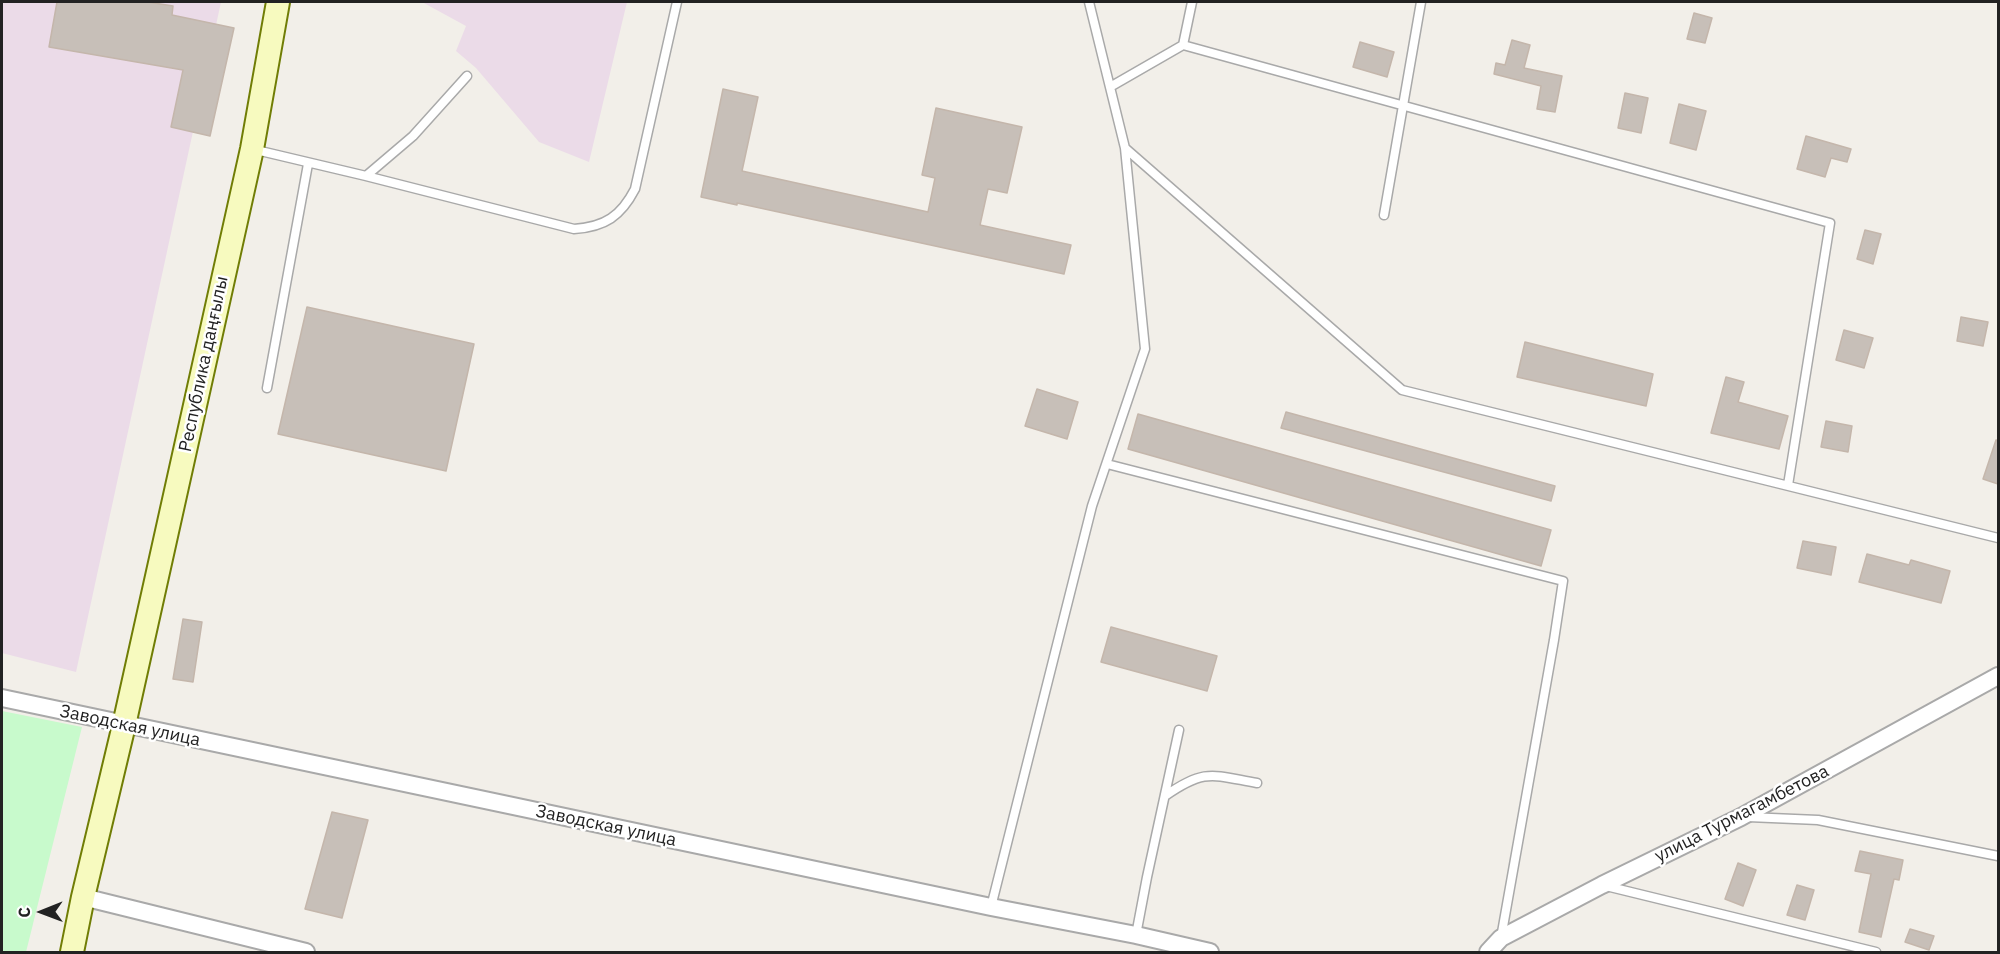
<!DOCTYPE html>
<html>
<head>
<meta charset="utf-8">
<style>
  body { margin:0 }
  #map { position:relative; width:2000px; height:954px; overflow:hidden; background:#f2efe9; font-family:"IBM Plex Sans",sans-serif }
  canvas { display:block }
  .frame { position:absolute; inset:0; border:3px solid #222; pointer-events:none }
  .north { position:absolute; left:12px; top:882px; width:60px; height:60px; -webkit-text-stroke:4px #fff; paint-order:stroke; rotate:269deg; font-size:16px; font-weight:700; line-height:24px; text-align:center; color:#222 }
  .north::after { content:''; display:block; margin:auto; width:21px; height:27px; background:#222; clip-path:polygon(50% 0,100% 100%,50% 72%,0 100%) }
</style>
</head>
<body>
<div id="map">
<canvas width="2000" height="954"></canvas>
<div class="frame"></div>
<div class="north">С</div>
</div>
<script>
const g = document.querySelector('canvas').getContext('2d');
g.lineJoin = 'round';
function paint(path, color) {
  g.fillStyle = color;
  g.fill(path, 'evenodd');
}
function strokePath(path, color, width, dash) {
  g.strokeStyle = color;
  g.lineWidth = width;
  g.lineCap = dash ? 'butt' : 'round';
  g.setLineDash(dash || []);
  g.stroke(path);
}
function write(font, color, halo, rows, align = 'center') {
  g.font = font + ' "IBM Plex Sans",sans-serif';
  g.lineWidth = 5;
  g.setLineDash([]);
  g.textBaseline = 'middle';
  g.strokeStyle = halo;
  g.fillStyle = color;
  for (const [text, x, y, turn = 0] of rows) {
    g.save();
    g.translate(x, y);
    g.rotate((+turn || 0) * Math.PI / 180);
    g.textAlign = isNaN(turn) ? turn : align;
    if (halo) g.strokeText(text, 0, 0);
    g.fillText(text, 0, 0);
    g.restore();
  }
}
const industrial = new Path2D(`
  M2,2H221L76,672L2,653Z
  M422,2H627L589,162L539,142L476,68L456,51L466,26Z`);
const park = new Path2D(`
  M2,711L82,727L26,952H2Z`);
const building = new Path2D(`
  M57,2H148L173,6L172,15L234,28L210,136L171,127L183,70L49,47Z
  M1694,13L1712,18L1705,43L1687,39Z
  M1512,40L1530,45L1524,68L1562,76L1555,112L1537,109L1541,86L1494,74L1496,63L1505,65Z
  M1360,42L1394,52L1387,77L1353,67Z
  M723,89L758,97L742,171L928,212L935,178L922,175L936,108L1022,127L1007,193L988,189L980,225L1071,245L1064,274L737,203V205L701,197Z
  M1625,93L1648,98L1641,133L1618,128Z
  M1679,104L1706,111L1696,150L1670,143Z
  M1806,136L1851,149L1847,162L1831,158L1825,177L1797,169Z
  M1865,230L1881,234L1873,264L1857,259Z
  M307,307L474,344L446,471L278,434Z
  M1961,317L1988,322L1983,346L1957,341Z
  M1844,330L1873,338L1864,368L1836,360Z
  M1525,342L1653,374L1646,406L1517,377Z
  M1726,377L1744,382L1738,402L1788,416L1779,449L1711,433Z
  M1037,389L1078,402L1067,439L1025,426Z
  M1286,412L1555,486L1551,501L1281,428Z
  M1138,414L1551,530L1541,566L1128,449Z
  M1826,421L1852,426L1848,452L1821,447Z
  M1996,440L1998,441V484L1983,479Z
  M1803,541L1836,547L1831,575L1797,568Z
  M1867,554L1909,565L1911,560L1950,571L1941,603L1859,582Z
  M183,619L202,622L193,682L173,679Z
  M1111,627L1217,656L1207,691L1101,662Z
  M332,812L368,820L342,918L305,909Z
  M1860,851L1903,860L1899,880L1894,879L1881,937L1859,932L1871,874L1855,871Z
  M1738,863L1756,870L1743,906L1725,899Z
  M1797,885L1814,890L1805,920L1787,915Z
  M1910,929L1934,936L1929,950L1905,942Z`);
const lane = new Path2D(`
  M1089,2L1125,148L1402,390L1998,538
  M1183,45L1192,2
  M1110,87L1183,45L1830,223L1788,485
  M252,149L366,176L413,136L467,76
  M366,176L574,229C605,227 621,216 635,189L677,2
  M1384,215L1421,2
  M267,388L308,164
  M1107,464L1563,581L1554,640L1501,938
  M1165,796C1205,768 1212,775 1257,783
  M1748,817L1818,820L1998,856
  M1606,886L1876,952
  M991,907L1092,506L1145,349L1125,148
  M1136,935L1147,877L1179,730`);
const street = new Path2D(`
  M2,698L991,907L1136,935L1210,952
  M83,897L306,952
  M1488,952L1501,938L1602,885L1741,817L1998,676`);
const secondary = new Path2D(`
  M72,952L83,897L124,725L252,149L278,2`);
const streetNames = [
  ["Республика даңғылы",204,364,-78],
  ["Заводская улица",130,726,12],
  ["улица Турмагамбетова",1742,814,-27],
  ["Заводская улица",606,826,12]
];
paint(industrial, '#ebdbe8');
paint(park, '#c8facc');
paint(building, '#c7bfb8');
strokePath(building, '#c4b6ab', 1.5);
strokePath(lane, '#a9a9a9', 11);
strokePath(street, '#a9a9a9', 20);
strokePath(secondary, '#707d05', 26);
strokePath(lane, '#fff', 8);
strokePath(street, '#fff', 16);
strokePath(secondary, '#f7fabf', 22);
write('18px', '#222', '#fff', streetNames);
</script>
</body>
</html>
